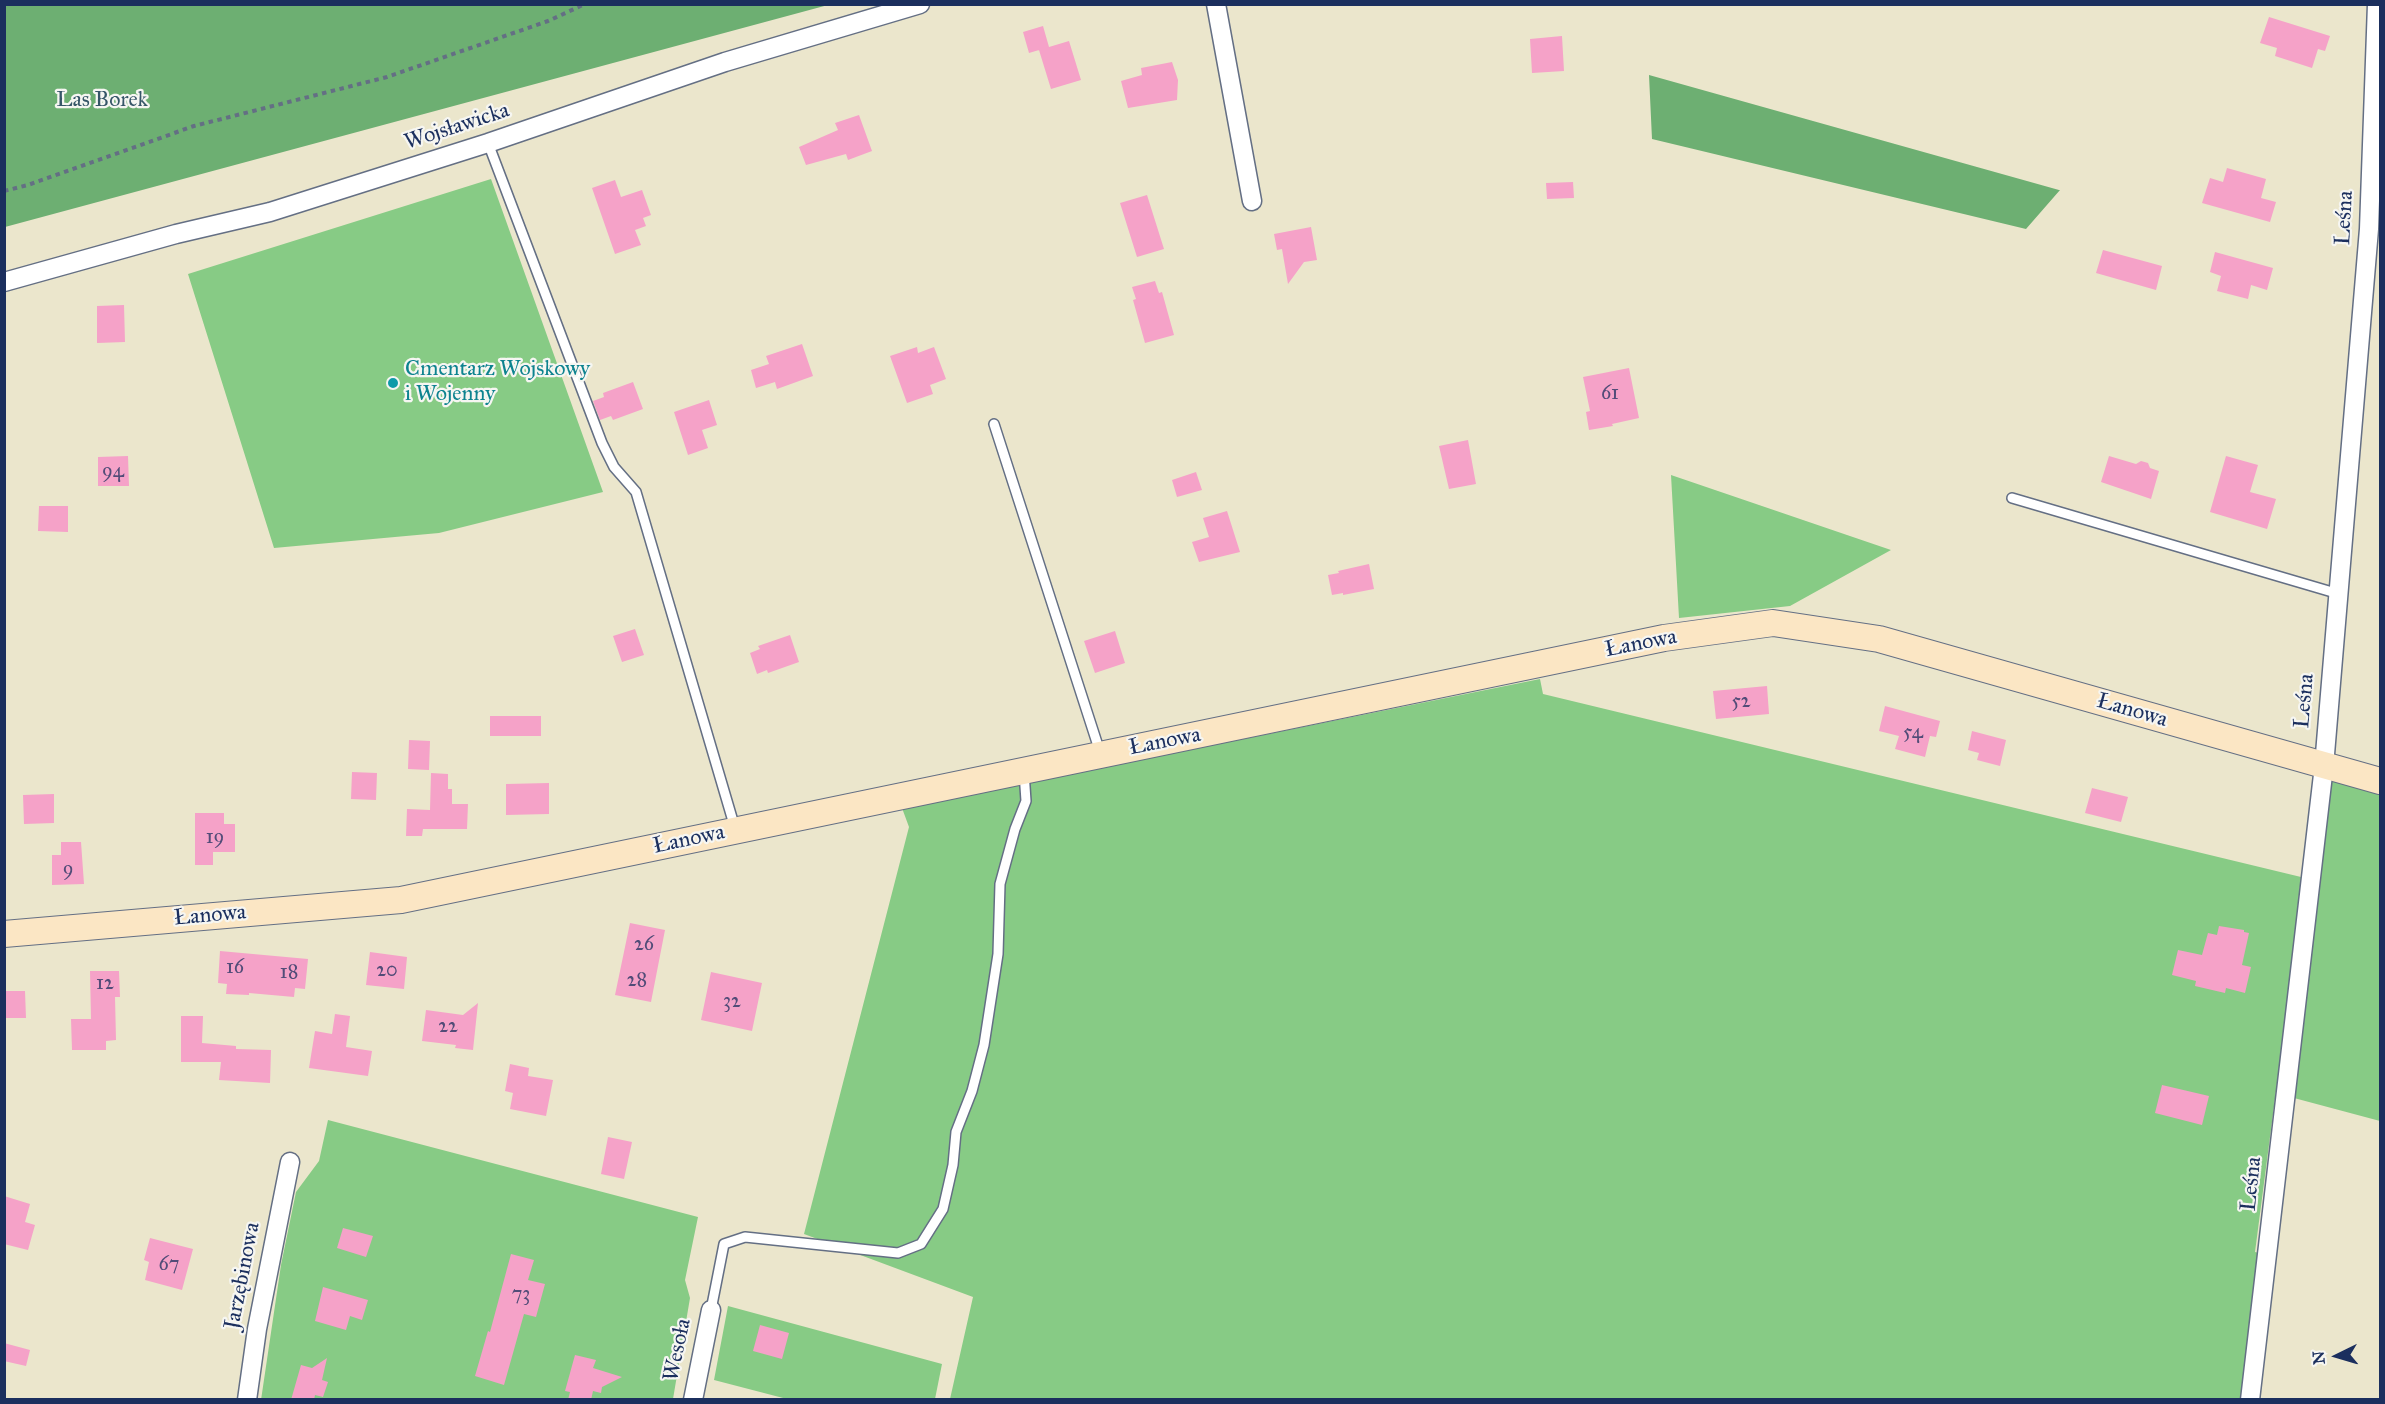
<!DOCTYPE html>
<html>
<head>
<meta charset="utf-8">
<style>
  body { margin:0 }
  #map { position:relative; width:2385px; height:1404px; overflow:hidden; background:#ebe6cc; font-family:"IM FELL Great Primer",serif }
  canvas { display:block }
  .frame { position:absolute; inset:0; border:6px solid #1b2f5e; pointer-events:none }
  .north { position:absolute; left:2307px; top:1326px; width:60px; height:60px; -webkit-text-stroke:4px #f6f6f2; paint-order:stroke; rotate:265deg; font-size:16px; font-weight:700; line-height:24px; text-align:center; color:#1b2f5e }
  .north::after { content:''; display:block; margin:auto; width:21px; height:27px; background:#1b2f5e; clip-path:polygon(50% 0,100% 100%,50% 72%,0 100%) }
</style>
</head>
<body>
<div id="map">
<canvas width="2385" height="1404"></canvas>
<div class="frame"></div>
<div class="north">N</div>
</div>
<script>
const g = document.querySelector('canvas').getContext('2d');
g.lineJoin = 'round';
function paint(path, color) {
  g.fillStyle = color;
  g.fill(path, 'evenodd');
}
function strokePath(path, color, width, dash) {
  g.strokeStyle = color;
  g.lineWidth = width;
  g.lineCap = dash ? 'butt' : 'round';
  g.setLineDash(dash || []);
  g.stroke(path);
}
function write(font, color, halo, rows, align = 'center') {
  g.font = font + ' "IM FELL Great Primer",serif';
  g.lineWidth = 4.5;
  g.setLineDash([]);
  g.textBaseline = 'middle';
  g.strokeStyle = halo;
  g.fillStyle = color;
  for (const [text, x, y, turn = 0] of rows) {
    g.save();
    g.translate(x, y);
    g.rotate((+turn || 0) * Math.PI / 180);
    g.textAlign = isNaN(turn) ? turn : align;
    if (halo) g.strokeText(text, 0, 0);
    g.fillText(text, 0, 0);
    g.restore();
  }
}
const green = new Path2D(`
  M491,179L603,492L439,533L274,548L188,274Z
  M1671,475L1891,550L1790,606L1679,618Z
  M1540,679L1543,694L2301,877L2285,1022L2255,1252L2276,1257L2260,1399H950L973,1297L804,1234L909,827L902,808Z
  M2331,780L2380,793V1121L2294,1098Z
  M328,1120L698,1217L685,1280L690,1298L673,1399L261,1400L281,1265L296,1192L319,1161Z
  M728,1306L942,1364L935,1399H787L714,1380Z`);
const forest = new Path2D(`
  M5,4H828V5L5,227Z
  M1649,75L2059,190H2060L2026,229L1652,139Z`);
const building = new Path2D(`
  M2269,17L2330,36L2325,51L2318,49L2312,68L2275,56L2277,48L2260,43Z
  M1043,26L1049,47L1029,53L1023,32Z
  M1562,36L1564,71L1532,73L1530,39Z
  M1069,41L1081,80L1051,89L1039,50Z
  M1172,62L1178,80L1177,100L1128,108L1121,81L1142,75L1141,68Z
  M859,115L872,151L848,160L846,154L806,165L799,147L838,130L835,123Z
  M2227,168L2266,179L2261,198L2276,202L2270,222L2202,203L2210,178L2223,182Z
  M615,180L621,197L642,190L651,215L643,218L646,226L635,230L641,245L615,254L592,188Z
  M1573,182L1574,198L1547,199L1546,183Z
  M1147,195L1164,249L1137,257L1120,203Z
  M1311,227L1317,260L1304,262L1288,284L1282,249L1277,250L1274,234Z
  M2103,250L2162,266L2156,290L2096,273Z
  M2215,252L2273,268L2267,290L2251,285L2248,299L2217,291L2221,276L2210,272Z
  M1155,281L1159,293L1162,292L1174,335L1145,343L1133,300L1136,299L1132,287Z
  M124,305L125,342L97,343V306Z
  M802,344L813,376L777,389L775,382L756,388L751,370L769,364L766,356Z
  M917,347L918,353L934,347L946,379L930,385L933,394L907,403L890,356Z
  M1629,368L1639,418L1612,424L1613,426L1589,430L1586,412L1590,411L1583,377Z
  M633,382L643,409L613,420L611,416L600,420L593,401L604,397L603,393Z
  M709,400L717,425L702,430L708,448L688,455L674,412Z
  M1468,440L1476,484L1449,489L1439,446Z
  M128,456L129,486H98V457Z
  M2109,456L2136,464L2141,461L2148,463L2150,468L2159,471L2151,499L2101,482Z
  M2226,456L2258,465L2250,492L2276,499L2267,529L2210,512Z
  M1196,472L1202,490L1177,497L1172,480Z
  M39,506H68V532L38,531Z
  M1227,511L1240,552L1199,562L1192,542L1209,537L1203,518Z
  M1369,564L1374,589L1343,595V593L1332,595L1328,575L1339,573L1338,571Z
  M635,629L644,655L622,662L613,636Z
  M1115,631L1125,663L1095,673L1084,641Z
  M790,635L799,662L768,673L767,670L757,674L750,653L760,649L758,646Z
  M1767,686L1769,714L1716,719L1713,691Z
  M1885,706L1940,721L1936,737L1930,736L1925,757L1895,749L1899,736L1879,731Z
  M490,716H541V736H490Z
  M1972,731L2006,740L2000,766L1977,760L1979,753L1968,750Z
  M409,740L430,741L429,770L408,769Z
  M352,772L377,773L376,800L351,799Z
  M431,773L448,774V789H452V804H468L467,829H423L422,836H406L407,809L430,810Z
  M549,783V814L506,815V784Z
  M2092,788L2128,797L2121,822L2085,813Z
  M54,794V823L24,824L23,795Z
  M195,813H224V824H235V852H213V865H195Z
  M61,842H81L84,884L52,885V855H61Z
  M630,923L665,930L651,1002L615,995Z
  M2219,926L2244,930V932L2249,933L2242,965L2251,967L2245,993L2226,988L2225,993L2195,986L2196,981L2172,975L2178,950L2202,955L2208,933L2217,935Z
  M220,951L308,959L305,989L295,988L294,997L249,993V995L226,994L227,984L218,983Z
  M370,952L407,957L404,989L366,985Z
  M90,971H119L120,997H115L116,1040L106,1041V1050H72L71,1019H91Z
  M711,972L762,983L752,1031L701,1020Z
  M4,991H25L26,1018H4Z
  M478,1003L473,1050L455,1048L456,1045L422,1041L426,1010L463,1015Z
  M335,1014L350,1016L346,1047L372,1051L368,1076L309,1068L315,1031L332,1034Z
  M181,1016H203L202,1043L236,1046V1049L271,1050L270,1083L219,1080L221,1062H181Z
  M510,1064L529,1068L528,1076L553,1080L546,1116L510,1109L513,1093L505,1091Z
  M2162,1085L2209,1096L2202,1125L2155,1113Z
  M608,1137L632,1142L624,1179L601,1174Z
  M4,1196L30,1204L25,1222L35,1225L28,1250L4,1244Z
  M343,1228L373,1236L366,1257L337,1248Z
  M150,1238L193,1249L182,1290L145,1280L149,1262L144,1260Z
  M511,1254L534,1260L528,1280L545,1284L536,1317L524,1314L504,1385L475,1376L488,1331L490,1332Z
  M323,1287L368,1300L362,1320L350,1316L346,1330L315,1321Z
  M760,1325L789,1333L782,1359L753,1351Z
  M4,1343L30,1350L26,1366L4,1361Z
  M575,1355L596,1360L593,1368L622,1377L602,1387L601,1393L593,1391L591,1400H568L570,1392L565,1391Z
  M327,1358L322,1380L328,1382L323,1397L315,1395L314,1400H291L301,1365L312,1368Z`);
const path = new Path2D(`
  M4,191L28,185L194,126L387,77L548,21L585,4`);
const lane = new Path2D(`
  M488,143L602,443L614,467L636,492L735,828
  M994,424L1100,752
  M2012,498L2339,594
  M711,1310L724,1244L745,1237L898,1253L921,1244L943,1209L953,1165L956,1132L972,1091L984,1045L998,954L1000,884L1015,829L1026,801L1024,772`);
const street = new Path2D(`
  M1216,4L1252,201
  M4,282L176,234L270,212L488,143L725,62L920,4
  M247,1400L257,1329L290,1162
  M693,1400L711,1310
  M2250,1400L2324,766L2369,229L2377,4`);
const secondary = new Path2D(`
  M4,934L401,900L1664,638L1773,623L1879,639L2380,781`);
const markers = [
  [393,383,6,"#0f9aa8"]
];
const numberNames = [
  ["61",1610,394],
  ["94",113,472],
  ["52",1741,702],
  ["54",1913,733],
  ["19",215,838],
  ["9",68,870],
  ["26",644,945],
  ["16",235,968],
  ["20",387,971],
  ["18",289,973],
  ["28",637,981],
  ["12",105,984],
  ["32",732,1002],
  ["22",448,1027],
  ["67",169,1265],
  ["73",521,1295]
];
const parkNames = [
  ["Las Borek",102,101]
];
const streetNames = [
  ["Wojsławicka",457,127,-18],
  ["Leśna",2345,218,-87],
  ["Łanowa",1641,644,-11],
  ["Leśna",2305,701,-85],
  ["Łanowa",2132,711,16],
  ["Łanowa",1165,742,-11],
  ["Łanowa",689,840,-12],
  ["Łanowa",210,916,-5],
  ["Leśna",2252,1184,-84],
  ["Jarzębinowa",243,1276,-79],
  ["Wesoła",678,1350,-78]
];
const cultureNames = [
  ["Cmentarz Wojskowy",405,370],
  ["i Wojenny",405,395]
];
paint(green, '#87cb85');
paint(forest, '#6daf72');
paint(building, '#f5a2c8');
strokePath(lane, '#646f84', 12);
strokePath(street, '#646f84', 21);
strokePath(secondary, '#646f84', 28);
strokePath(path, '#646f84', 4, [4.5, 4.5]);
strokePath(lane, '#fff', 9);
strokePath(street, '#fff', 18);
strokePath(secondary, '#fbe6c4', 26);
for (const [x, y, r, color] of markers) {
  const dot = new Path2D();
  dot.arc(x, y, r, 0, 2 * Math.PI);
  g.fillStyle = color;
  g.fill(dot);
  strokePath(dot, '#f6f6f2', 2);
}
write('20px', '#524c78', null, numberNames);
write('22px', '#365668', '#f6f6f2', parkNames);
write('22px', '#1b2f5e', '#f6f6f2', streetNames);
write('22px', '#0d838f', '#f6f6f2', cultureNames, 'left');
</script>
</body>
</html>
